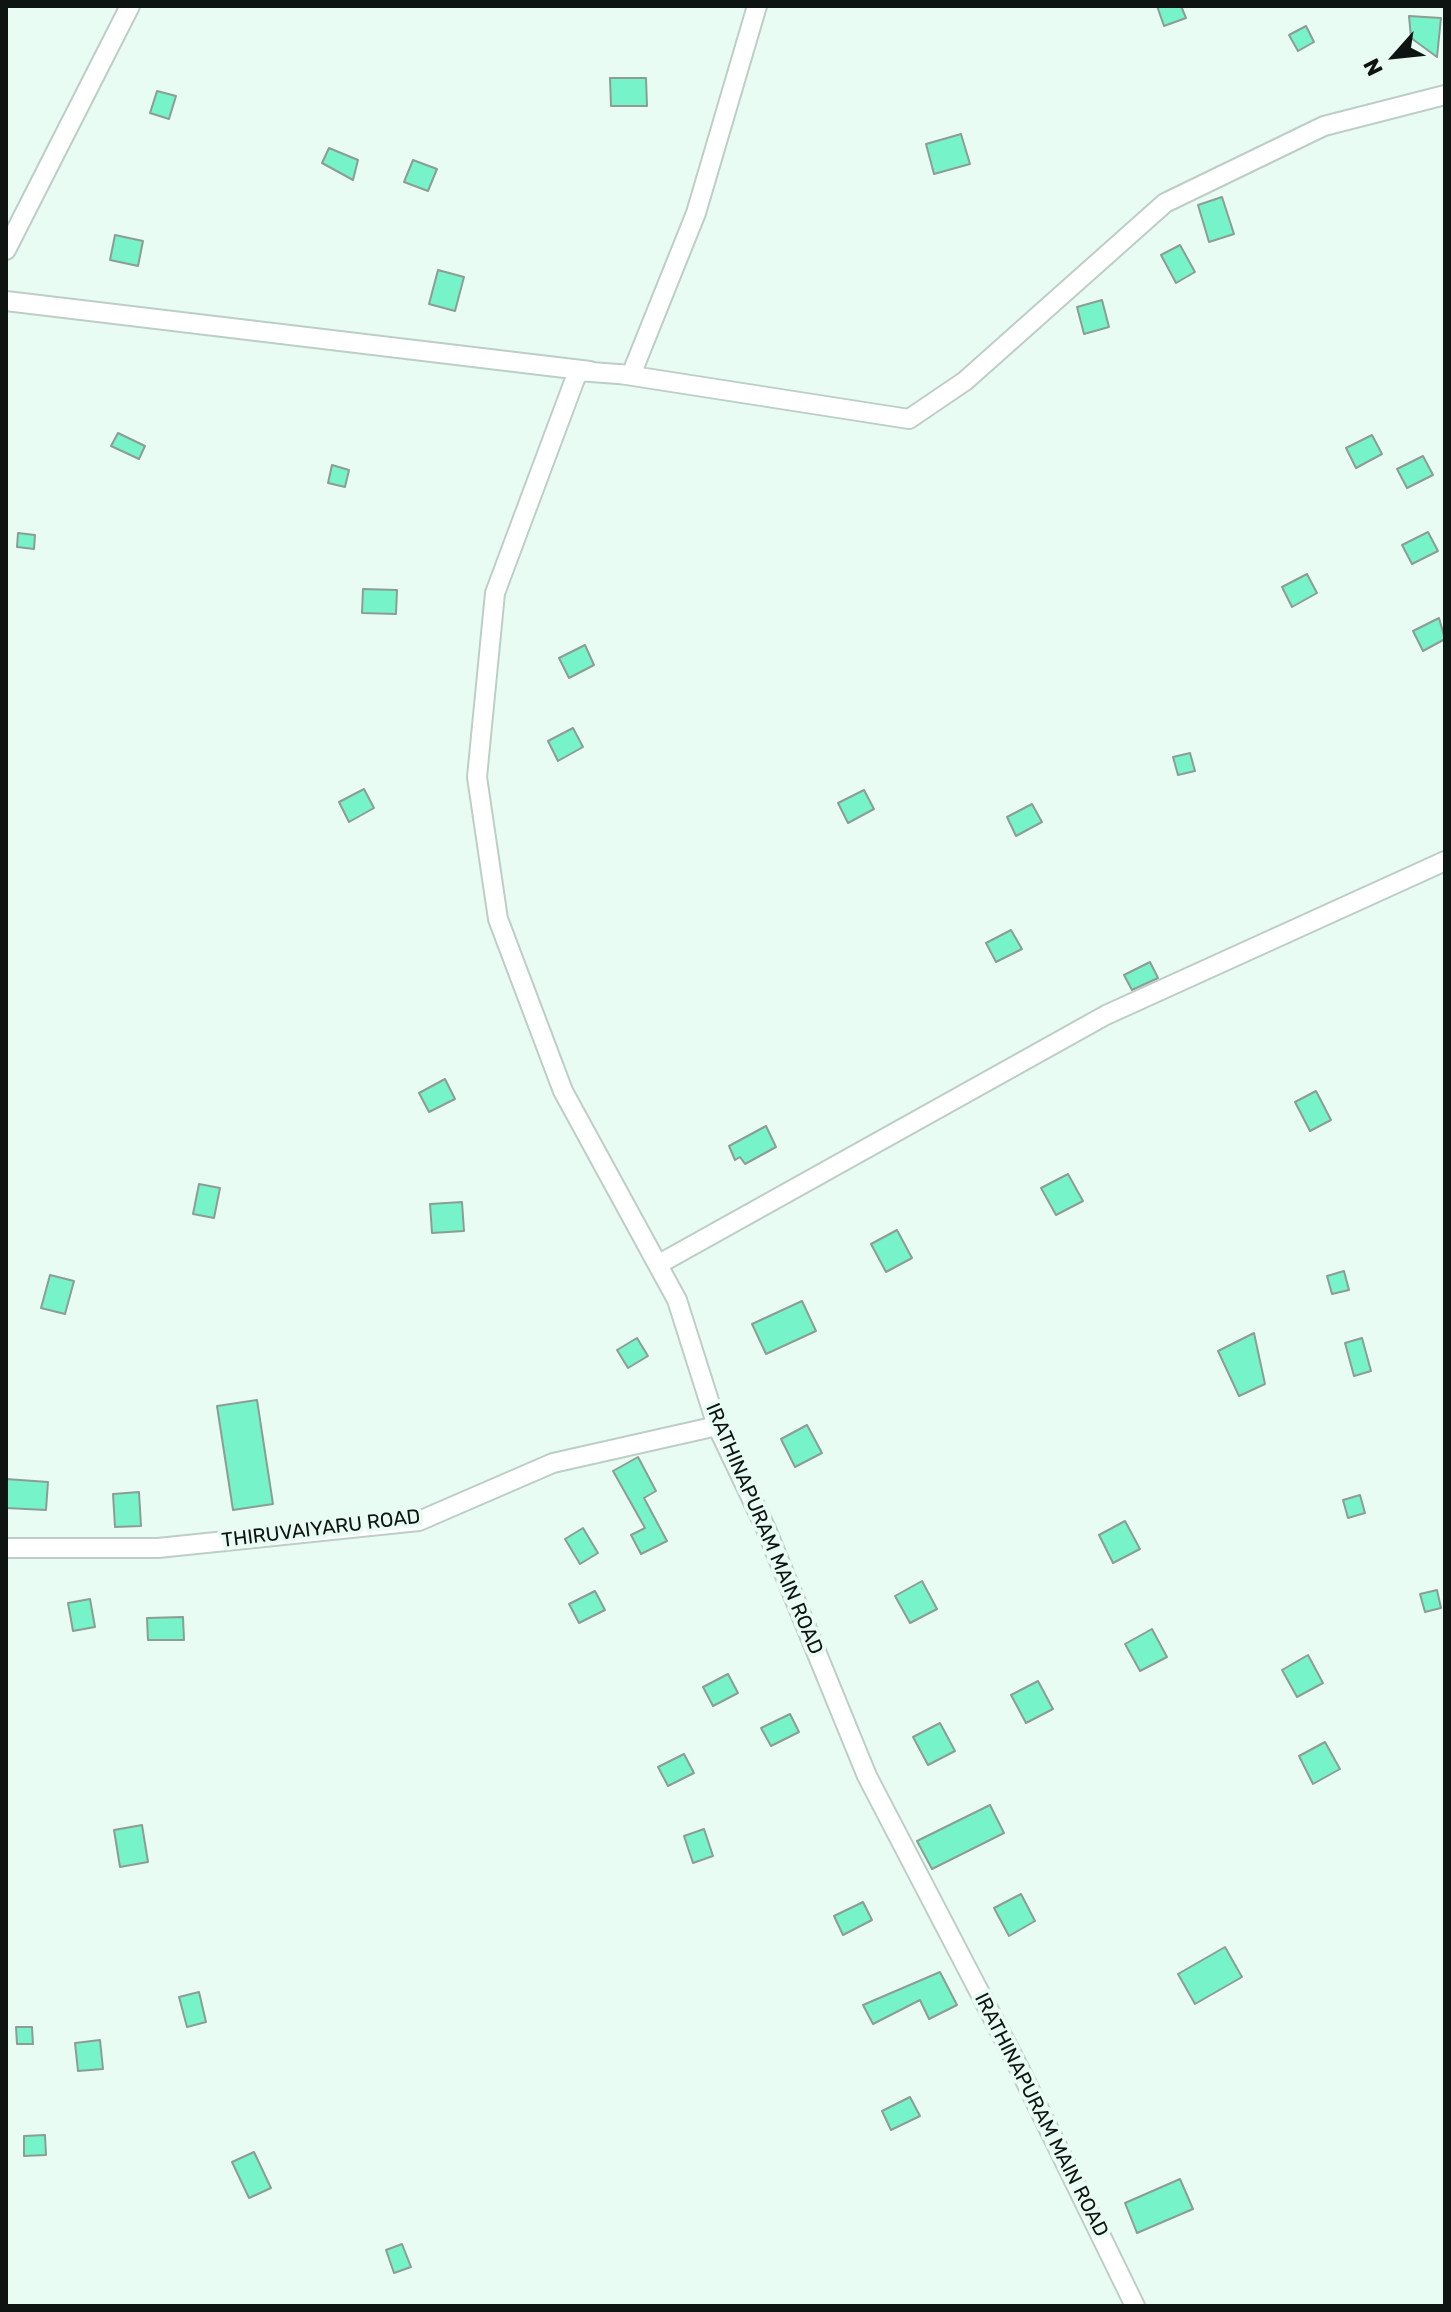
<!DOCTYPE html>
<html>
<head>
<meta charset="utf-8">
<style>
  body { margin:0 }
  #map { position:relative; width:1451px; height:2312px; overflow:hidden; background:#e9fcf4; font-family:Rubik,sans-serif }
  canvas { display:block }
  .frame { position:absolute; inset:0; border:8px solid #0d1411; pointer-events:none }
  .north { position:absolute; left:1355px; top:16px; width:80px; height:80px; -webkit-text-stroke:6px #e9fcf4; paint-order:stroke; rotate:243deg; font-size:22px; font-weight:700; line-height:32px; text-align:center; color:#0d1411 }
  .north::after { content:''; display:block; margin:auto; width:28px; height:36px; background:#0d1411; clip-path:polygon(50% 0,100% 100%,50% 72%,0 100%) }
</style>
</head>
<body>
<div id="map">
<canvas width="1451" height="2312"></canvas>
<div class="frame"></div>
<div class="north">N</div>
</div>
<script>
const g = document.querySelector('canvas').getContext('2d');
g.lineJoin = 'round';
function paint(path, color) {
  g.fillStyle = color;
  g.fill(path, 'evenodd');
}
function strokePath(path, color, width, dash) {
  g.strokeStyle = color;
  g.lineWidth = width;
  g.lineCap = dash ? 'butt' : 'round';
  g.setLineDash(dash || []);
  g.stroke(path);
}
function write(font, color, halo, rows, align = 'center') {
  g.font = font + ' Rubik,sans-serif';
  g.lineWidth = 8;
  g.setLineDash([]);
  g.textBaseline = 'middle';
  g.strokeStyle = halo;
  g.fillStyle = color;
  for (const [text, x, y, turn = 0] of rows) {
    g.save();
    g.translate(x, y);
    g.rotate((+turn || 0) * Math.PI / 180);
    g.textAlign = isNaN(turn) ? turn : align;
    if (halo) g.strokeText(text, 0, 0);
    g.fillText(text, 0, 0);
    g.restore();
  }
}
const building = new Path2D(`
  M1157,6H1181L1186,18L1164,26Z
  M1409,16L1441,18L1437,57L1411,38Z
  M1306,26L1314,42L1298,51L1289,35Z
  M610,78H646L647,106H611Z
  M157,91L176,96L169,119L150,113Z
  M961,134L970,164L934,174L926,144Z
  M329,148L358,160L353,180L322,163Z
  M413,160L437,169L428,191L404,182Z
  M1222,197L1234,234L1209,242L1198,205Z
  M115,235L143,241L138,266L110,260Z
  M1180,245L1195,272L1176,283L1161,255Z
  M438,270L464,277L455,311L429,304Z
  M1102,300L1109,327L1084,334L1077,307Z
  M118,433L145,446L139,459L111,446Z
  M1372,435L1382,454L1356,468L1346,448Z
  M1423,456L1433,475L1407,488L1397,469Z
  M332,465L349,470L345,487L328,483Z
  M1428,532L1438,551L1412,564L1402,545Z
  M18,533L35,535L34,549L17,547Z
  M1307,574L1317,593L1292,607L1282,587Z
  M363,589L397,590L396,614L362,613Z
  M1439,618L1445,639L1423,651L1413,631Z
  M585,645L594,665L569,678L559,658Z
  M573,728L583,747L558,761L548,741Z
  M1190,753L1195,771L1178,775L1173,757Z
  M364,789L374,808L349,822L339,802Z
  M864,790L874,809L848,823L838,803Z
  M1032,804L1042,822L1016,836L1007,817Z
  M1011,930L1022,949L996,962L986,943Z
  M1150,962L1158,978L1132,990L1124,975Z
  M445,1079L455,1099L429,1112L419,1093Z
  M1316,1091L1331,1120L1310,1131L1295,1102Z
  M766,1126L776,1147L745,1164L740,1157L735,1160L729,1146Z
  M1068,1174L1083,1201L1056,1215L1041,1188Z
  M199,1184L220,1188L214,1218L193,1214Z
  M462,1202L464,1231L432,1233L430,1204Z
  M897,1230L912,1258L886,1272L871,1244Z
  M1344,1271L1349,1290L1332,1294L1327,1276Z
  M50,1275L74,1281L65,1314L41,1308Z
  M802,1301L816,1331L766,1354L752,1324Z
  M1254,1333L1265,1384L1239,1396L1218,1351Z
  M637,1338L648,1356L628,1368L617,1350Z
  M1362,1338L1371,1371L1354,1376L1345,1343Z
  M257,1400L273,1504L233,1510L217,1406Z
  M807,1425L822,1453L795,1467L781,1439Z
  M638,1457L656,1491L644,1498L667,1541L641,1554L631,1535L645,1528L613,1471Z
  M6,1479L48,1482L46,1510L6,1508Z
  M139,1492L141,1526L115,1527L113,1494Z
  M1360,1495L1365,1513L1348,1518L1343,1500Z
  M1125,1521L1140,1549L1113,1563L1099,1535Z
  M583,1528L598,1553L580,1564L565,1539Z
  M922,1581L937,1609L910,1623L895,1596Z
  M1437,1590L1441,1608L1425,1612L1420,1594Z
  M595,1591L605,1610L579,1623L569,1604Z
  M90,1599L95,1627L73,1631L68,1603Z
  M183,1617L184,1640H148L147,1618Z
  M1152,1629L1167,1657L1140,1671L1125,1644Z
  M1308,1655L1323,1683L1297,1697L1282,1670Z
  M728,1674L738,1693L713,1706L703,1687Z
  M1038,1681L1053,1709L1026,1723L1011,1695Z
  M790,1714L799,1732L771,1746L761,1728Z
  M940,1723L955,1751L928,1765L913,1737Z
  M1325,1742L1340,1769L1313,1784L1299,1756Z
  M684,1754L694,1773L668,1786L658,1767Z
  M990,1805L1004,1833L932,1869L917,1841Z
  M142,1825L148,1862L120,1867L114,1830Z
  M704,1829L713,1856L693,1863L684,1836Z
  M1021,1894L1035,1921L1009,1936L994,1908Z
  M863,1902L872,1920L843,1935L834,1916Z
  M1225,1947L1242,1977L1195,2004L1178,1974Z
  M940,1972L957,2005L929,2019L920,2000L873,2024L863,2005Z
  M199,1992L206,2022L187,2027L179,1997Z
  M16,2027H32L33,2044H17Z
  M100,2040L103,2069L78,2071L75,2043Z
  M910,2097L920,2116L891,2130L882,2111Z
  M45,2135L46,2155L24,2156V2136Z
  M254,2152L271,2188L249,2198L232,2162Z
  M1180,2179L1193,2209L1137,2233L1125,2203Z
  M402,2244L411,2267L394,2273L386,2250Z`);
const minor = new Path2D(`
  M757,6L696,213L631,375L578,371L495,593L477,777L498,919L563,1091L677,1300L717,1426L766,1529L867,1776L1020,2070L1135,2306
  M6,250L130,6
  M6,301L590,371
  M620,374L909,419L965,381L1165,203L1324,126L1445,95
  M659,1264L1106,1015L1445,861
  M6,1548H158L419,1521L553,1463L717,1426`);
const streetNames = [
  ["THIRUVAIYARU ROAD",321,1529,-7],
  ["IRATHINAPURAM MAIN ROAD",764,1529,67],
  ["IRATHINAPURAM MAIN ROAD",1041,2115,63]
];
paint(building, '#76f3c8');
strokePath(building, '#8c9d96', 2);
strokePath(minor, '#bccec6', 22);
strokePath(minor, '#fff', 18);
write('20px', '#0d1411', '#e9fcf4', streetNames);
</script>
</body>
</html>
